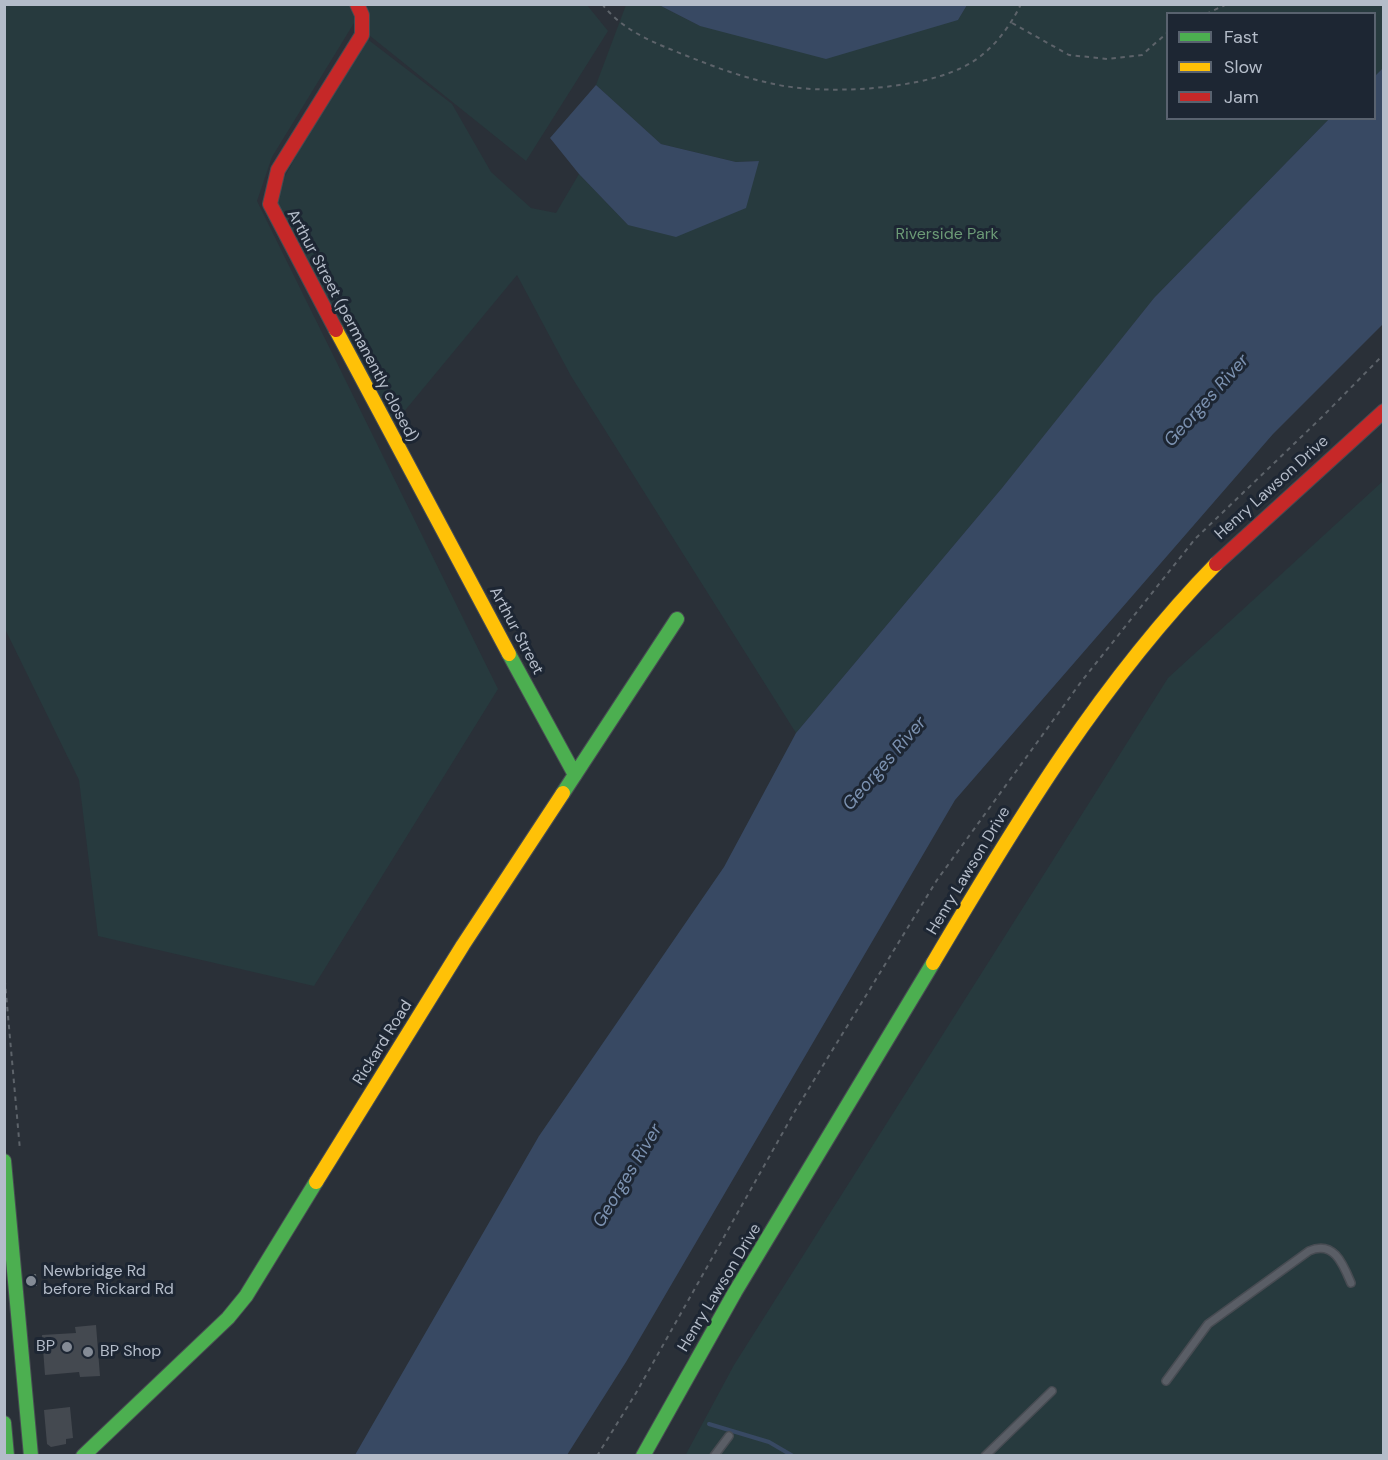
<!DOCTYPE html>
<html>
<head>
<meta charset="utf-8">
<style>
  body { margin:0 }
  #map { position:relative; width:1388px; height:1460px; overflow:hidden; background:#2a3038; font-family:"DM Sans",sans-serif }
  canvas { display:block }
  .frame { position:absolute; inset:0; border:6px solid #b4bcc9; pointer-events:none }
  .legend { position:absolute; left:1166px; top:12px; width:210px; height:108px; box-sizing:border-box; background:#1d2633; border:2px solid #59626f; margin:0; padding:8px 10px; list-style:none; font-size:18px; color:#b4bcc9 }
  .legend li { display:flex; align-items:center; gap:12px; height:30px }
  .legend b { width:30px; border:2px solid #59626f }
</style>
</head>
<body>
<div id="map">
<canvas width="1388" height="1460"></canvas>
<div class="frame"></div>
<ul class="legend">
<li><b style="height:8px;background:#4caf50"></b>Fast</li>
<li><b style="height:8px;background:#ffc107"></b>Slow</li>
<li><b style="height:8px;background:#c62828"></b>Jam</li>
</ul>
</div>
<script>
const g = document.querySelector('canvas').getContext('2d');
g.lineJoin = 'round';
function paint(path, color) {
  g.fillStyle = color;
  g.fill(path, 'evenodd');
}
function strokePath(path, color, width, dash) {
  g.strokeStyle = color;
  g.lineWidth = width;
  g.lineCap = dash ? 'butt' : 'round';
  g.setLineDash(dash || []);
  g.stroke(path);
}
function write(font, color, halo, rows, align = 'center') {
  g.font = font + ' "DM Sans",sans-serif';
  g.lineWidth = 6;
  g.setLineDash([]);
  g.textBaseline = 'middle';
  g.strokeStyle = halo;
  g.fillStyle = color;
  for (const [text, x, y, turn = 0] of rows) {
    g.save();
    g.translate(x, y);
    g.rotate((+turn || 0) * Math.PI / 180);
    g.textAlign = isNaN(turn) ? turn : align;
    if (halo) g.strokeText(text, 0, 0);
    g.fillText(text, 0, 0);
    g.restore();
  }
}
const green = new Path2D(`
  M5,5H587L608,31L526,161L354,23L272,157L257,201L498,689L314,986L98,936L79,780L5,629Z
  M626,5H659L700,26L958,20L967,5H1383V68L1375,76L1374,14H1168V118L1329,119L1154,298L1002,488L796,733L571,376L517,275L388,431L270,204L362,35L452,104L491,172L531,208L556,213L579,174L628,225L759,161L736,162L661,144L596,85Z
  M1383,481V1455L685,1456L734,1365L1168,678Z`);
const water = new Path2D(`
  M659,5H967L958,20L826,59L700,26Z
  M1383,68V324L1273,434L955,800L626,1362L567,1455H355L539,1136L724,867L796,733L1002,488L1154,298L1329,119L1374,118L1375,76Z
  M596,85L661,144L736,162L759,161L746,208L676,237L628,225L579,174L550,138Z`);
const stream = new Path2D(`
  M709,1424L769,1442L793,1456`);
const building = new Path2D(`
  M96,1325L100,1376L80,1377L79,1372L45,1375L42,1335L76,1333L75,1327Z
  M70,1407L73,1438L66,1439V1444L51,1447L47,1444L44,1410Z`);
const path = new Path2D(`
  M602,4C624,32 655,43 687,56C715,67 744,78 774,84C822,95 914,90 959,69C987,57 1008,31 1021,4
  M1206,14L1227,4
  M1012,23L1069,55L1108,59L1142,55L1168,32
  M4,971L20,1150
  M35,1274L36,1286
  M597,1456L636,1393L795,1111L937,880L1081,682L1195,539L1322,417L1384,354`);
const lane = new Path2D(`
  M1166,1381L1208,1324L1309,1251C1334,1240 1343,1264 1351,1283
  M714,1456L729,1436
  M985,1456L1052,1391`);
const fast = new Path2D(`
  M509,654L575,775
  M563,793L677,619
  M4,1161L31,1456
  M4,1423L7,1456
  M83,1456L228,1318L246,1296L316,1182
  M643,1456L735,1292L933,963`);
const slow = new Path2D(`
  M336,330L509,654
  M933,963C1017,821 1101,682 1216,564
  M316,1182L463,945L563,793`);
const jam = new Path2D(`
  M336,330L270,204L278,170L362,35V15L357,4
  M1216,564L1384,411`);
const markers = [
  [31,1281,6,"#848b96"],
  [67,1347,6,"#848b96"],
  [88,1352,6,"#848b96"]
];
const parkNames = [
  ["Riverside Park",947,235]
];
const streetNames = [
  ["Arthur Street (permanently closed)",352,326,62],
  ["Henry Lawson Drive",1272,488,-42],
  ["Arthur Street",516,631,62],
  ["Henry Lawson Drive",969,871,-59],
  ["Rickard Road",383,1043,-58],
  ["Henry Lawson Drive",720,1288,-59]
];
const poiNames = [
  ["Newbridge Rd",43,1272],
  ["before Rickard Rd",43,1290],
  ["BP",55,1347,"right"],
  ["BP Shop",100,1352]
];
const waterNames = [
  ["Georges River",1207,401,-48],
  ["Georges River",885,764,-49],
  ["Georges River",628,1176,-59]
];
paint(green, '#273a3e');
paint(water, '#384963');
strokePath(stream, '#384963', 4);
paint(building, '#444950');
strokePath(lane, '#484c53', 10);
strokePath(fast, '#484c53', 16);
strokePath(slow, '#484c53', 16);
strokePath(jam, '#484c53', 16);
strokePath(path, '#5d636a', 2, [4.5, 4.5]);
strokePath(lane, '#5a5e66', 7);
strokePath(fast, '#4caf50', 14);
strokePath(slow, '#ffc107', 14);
strokePath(jam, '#c62828', 14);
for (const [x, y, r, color] of markers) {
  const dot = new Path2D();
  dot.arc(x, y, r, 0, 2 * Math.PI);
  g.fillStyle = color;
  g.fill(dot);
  strokePath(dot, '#1d2633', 2);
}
write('16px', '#6b9a76', '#1d2633', parkNames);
write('16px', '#b4bcc9', '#1d2633', streetNames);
write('16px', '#b4bcc9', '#1d2633', poiNames, 'left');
write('italic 18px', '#7c92b1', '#1d2633', waterNames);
</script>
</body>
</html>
